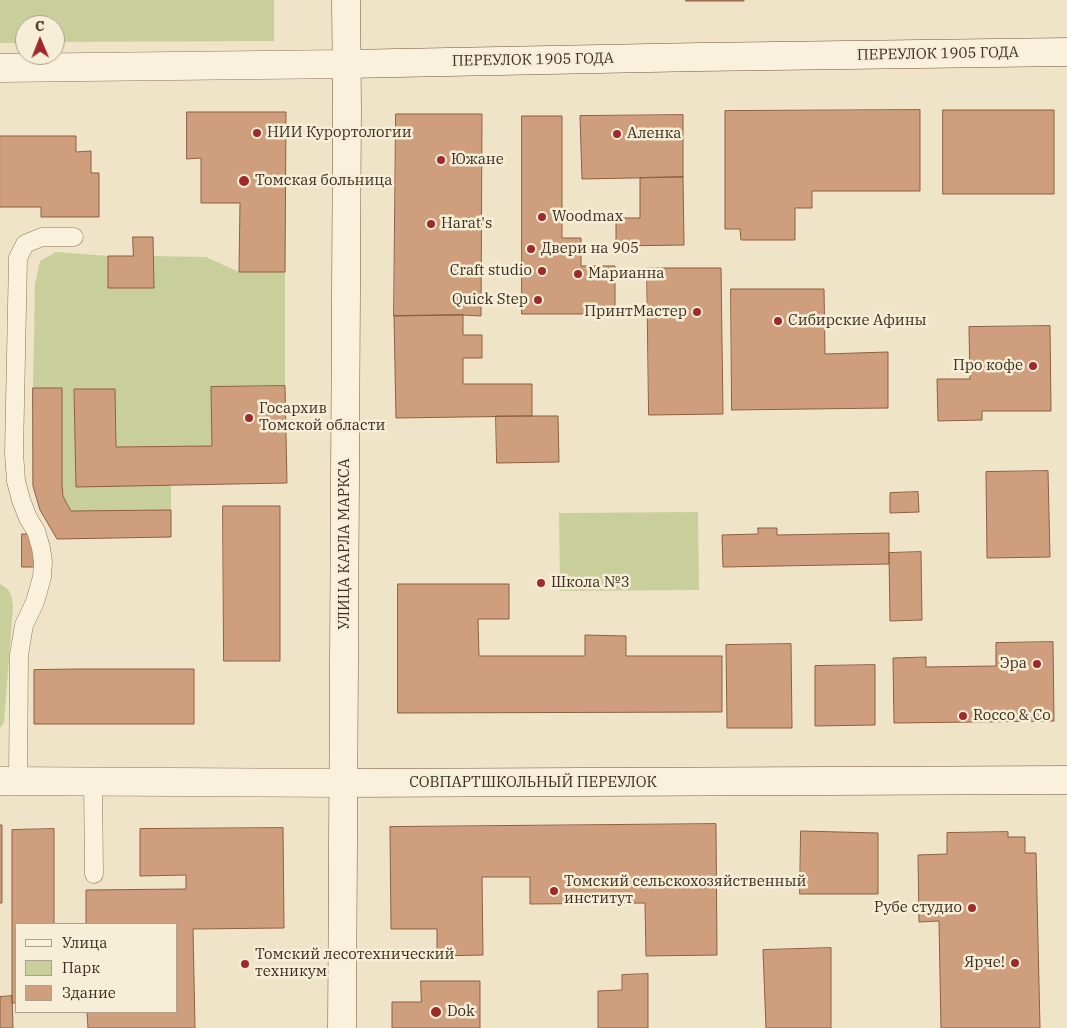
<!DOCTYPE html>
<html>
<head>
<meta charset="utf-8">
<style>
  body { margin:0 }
  #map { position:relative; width:1067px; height:1028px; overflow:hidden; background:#f0e4c8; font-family:"IBM Plex Serif",serif }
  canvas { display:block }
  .legend { position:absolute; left:15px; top:923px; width:162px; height:90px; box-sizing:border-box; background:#f7eed8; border:1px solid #ada18e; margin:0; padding:6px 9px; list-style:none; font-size:15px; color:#3d2e20 }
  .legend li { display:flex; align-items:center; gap:10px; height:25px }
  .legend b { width:25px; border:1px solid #ada18e }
  .north { position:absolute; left:15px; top:15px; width:50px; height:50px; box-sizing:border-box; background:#f7eed8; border:1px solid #ada18e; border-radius:50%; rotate:359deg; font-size:14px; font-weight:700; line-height:20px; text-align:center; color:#3d2e20 }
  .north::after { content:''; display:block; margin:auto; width:18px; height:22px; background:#9e2a2b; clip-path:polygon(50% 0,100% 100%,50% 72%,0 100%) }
</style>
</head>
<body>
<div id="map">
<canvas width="1067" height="1028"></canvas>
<ul class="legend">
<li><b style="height:6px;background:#faf1dc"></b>Улица</li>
<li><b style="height:14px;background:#c9cf9b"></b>Парк</li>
<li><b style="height:14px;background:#cf9f7d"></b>Здание</li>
</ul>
<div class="north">С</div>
</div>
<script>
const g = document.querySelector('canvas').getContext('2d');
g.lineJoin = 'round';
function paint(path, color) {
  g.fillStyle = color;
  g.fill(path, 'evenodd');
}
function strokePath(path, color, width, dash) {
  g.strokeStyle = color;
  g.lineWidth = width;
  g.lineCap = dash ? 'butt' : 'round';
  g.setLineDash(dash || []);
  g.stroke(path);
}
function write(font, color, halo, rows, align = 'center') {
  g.font = font + ' "IBM Plex Serif",serif';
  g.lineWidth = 5;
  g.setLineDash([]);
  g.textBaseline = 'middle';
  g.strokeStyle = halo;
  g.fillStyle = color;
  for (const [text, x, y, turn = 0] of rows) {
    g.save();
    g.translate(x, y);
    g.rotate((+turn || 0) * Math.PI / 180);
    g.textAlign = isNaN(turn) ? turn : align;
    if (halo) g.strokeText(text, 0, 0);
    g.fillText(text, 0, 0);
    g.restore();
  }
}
const green = new Path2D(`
  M0,0H274V41L55,42V25H25V43H0Z
  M56,252L108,256V288L154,287L153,256L206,257L239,272H285V386L211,387L212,446L116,447L115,389H74L76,486L171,485V510L71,511C65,503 63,496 62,485V389L33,388L35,284L40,261Z
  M698,512L699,590L560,591L559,513Z
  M0,584C11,589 12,596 13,607L4,723L0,728Z`);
const building = new Path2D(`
  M686,0H744V1H686Z
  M920,110V191H812V208H795V240H741L740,229H725V111Z
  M943,110H1054V194H943Z
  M187,112H286L285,272H239L240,203H201V158L187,159Z
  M396,114H482L481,316L463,315L394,316Z
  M683,115V177L582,179L580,116Z
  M522,116H562V238H581V266H615V314H522Z
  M0,136H76V152L91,151V173H99V217H41V207H0Z
  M683,177L684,245L616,246V218H640V178Z
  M133,237H153L154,288H108V256H133Z
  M647,268H721L723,414L649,415Z
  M731,289H824L825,354L888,352V408L732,410Z
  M463,315V335H482V358H463V384H532V416L396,418L394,316Z
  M1050,326L1051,411H982V420L938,421L937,379H970L969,327Z
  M285,386L287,483L76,487L74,389H115L116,447L212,446L211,387Z
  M33,388H62V485L63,496L67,504L71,511L171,510V537L57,539L40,510L33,486Z
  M496,416H558L559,462L497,463Z
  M1048,471L1050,557L987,558L986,472Z
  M918,492L919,512L890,513V493Z
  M223,506H280V661H224Z
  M758,528H777V535L889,533V564L723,567L722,535L758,534Z
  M22,534H41V567H22Z
  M921,552L922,620L890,621L889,553Z
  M398,584H509V619H478L479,656H585V635L626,636V656H722V712L398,713Z
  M1053,642L1054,721L894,723L893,658L926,657V667L996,666V643Z
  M791,644L792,728H727L726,645Z
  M875,665V725L815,726V666Z
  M79,669H194V724H34V670Z
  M716,824L717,955L646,956L645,903L530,904V877H482L483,955L437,956V929H391L390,827Z
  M0,825H2V903H0Z
  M283,828L284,928L193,929L195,1028H88L87,1012H176V924H86V890L186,889V875L140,876V829Z
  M54,829V924H16V1003H12V830Z
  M801,831L878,833V894H800Z
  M1008,832V837H1025V853H1036L1040,1028H941L939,921L919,922L918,855L947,854V833Z
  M831,948V1028H766L763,950Z
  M648,974V1028H598V991L622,990V975Z
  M421,981H480V1028H392V1002H421Z
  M12,996L13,1028H0V997Z`);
const lane = new Path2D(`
  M18,781L19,655L24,625L35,602L42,577L43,562L41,548L36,531L28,518L21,500L16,481L14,453L18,258L25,244L42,237H74
  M93,782L94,874`);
const street = new Path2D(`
  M0,68L347,64
  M0,781L344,783`);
const secondary = new Path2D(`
  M347,64L700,57L1067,52
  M344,783L1067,780
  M342,1028L347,107L346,0`);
const markers = [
  [257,133,5,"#9e2a2b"],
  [617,134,5,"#9e2a2b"],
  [441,160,5,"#9e2a2b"],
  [244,181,6,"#9e2a2b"],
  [542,217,5,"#9e2a2b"],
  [431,224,5,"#9e2a2b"],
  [531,249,5,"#9e2a2b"],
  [542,271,5,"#9e2a2b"],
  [578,274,5,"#9e2a2b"],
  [538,300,5,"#9e2a2b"],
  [697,312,5,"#9e2a2b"],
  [778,321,5,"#9e2a2b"],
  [1033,366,5,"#9e2a2b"],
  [249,418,5,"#9e2a2b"],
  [541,583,5,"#9e2a2b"],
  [1037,664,5,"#9e2a2b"],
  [963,716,5,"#9e2a2b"],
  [554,891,5,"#9e2a2b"],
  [972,908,5,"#9e2a2b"],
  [1015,963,5,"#9e2a2b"],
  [245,964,5,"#9e2a2b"],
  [436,1012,6,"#9e2a2b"]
];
const streetNames = [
  ["ПЕРЕУЛОК 1905 ГОДА",938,54,-1],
  ["ПЕРЕУЛОК 1905 ГОДА",533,60,-1],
  ["УЛИЦА КАРЛА МАРКСА",345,544,-90],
  ["СОВПАРТШКОЛЬНЫЙ ПЕРЕУЛОК",533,783]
];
const poiNames = [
  ["НИИ Курортологии",267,133],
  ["Аленка",627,134],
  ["Южане",451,160],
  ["Томская больница",255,181],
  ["Woodmax",552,217],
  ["Harat's",441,224],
  ["Двери на 905",541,249],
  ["Craft studio",532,271,"right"],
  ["Марианна",588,274],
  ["Quick Step",528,300,"right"],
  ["ПринтМастер",687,312,"right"],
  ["Сибирские Афины",788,321],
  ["Про кофе",1023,366,"right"],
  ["Госархив",259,409],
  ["Томской области",259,426],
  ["Школа №3",551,583],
  ["Эра",1027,664,"right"],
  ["Rocco & Co",973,716],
  ["Томский сельскохозяйственный",564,882],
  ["институт",564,899],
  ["Рубе студио",962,908,"right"],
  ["Томский лесотехнический",255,955],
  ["техникум",255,972],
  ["Ярче!",1005,963,"right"],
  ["Dok",447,1012]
];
paint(green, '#c9cf9b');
paint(building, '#cf9f7d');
strokePath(building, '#8d5f41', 1);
strokePath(lane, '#8d765c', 19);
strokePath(street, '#8d765c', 29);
strokePath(secondary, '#6f573f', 29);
strokePath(lane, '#faf1dc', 18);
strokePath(street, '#faf1dc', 28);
strokePath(secondary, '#faf1dc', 28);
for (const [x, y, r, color] of markers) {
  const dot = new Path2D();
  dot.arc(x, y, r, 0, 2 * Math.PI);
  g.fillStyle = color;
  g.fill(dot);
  strokePath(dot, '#f7eed8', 2);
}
write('15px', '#3d2e20', '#f7eed8', streetNames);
write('15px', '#3d2e20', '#f7eed8', poiNames, 'left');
</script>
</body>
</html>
